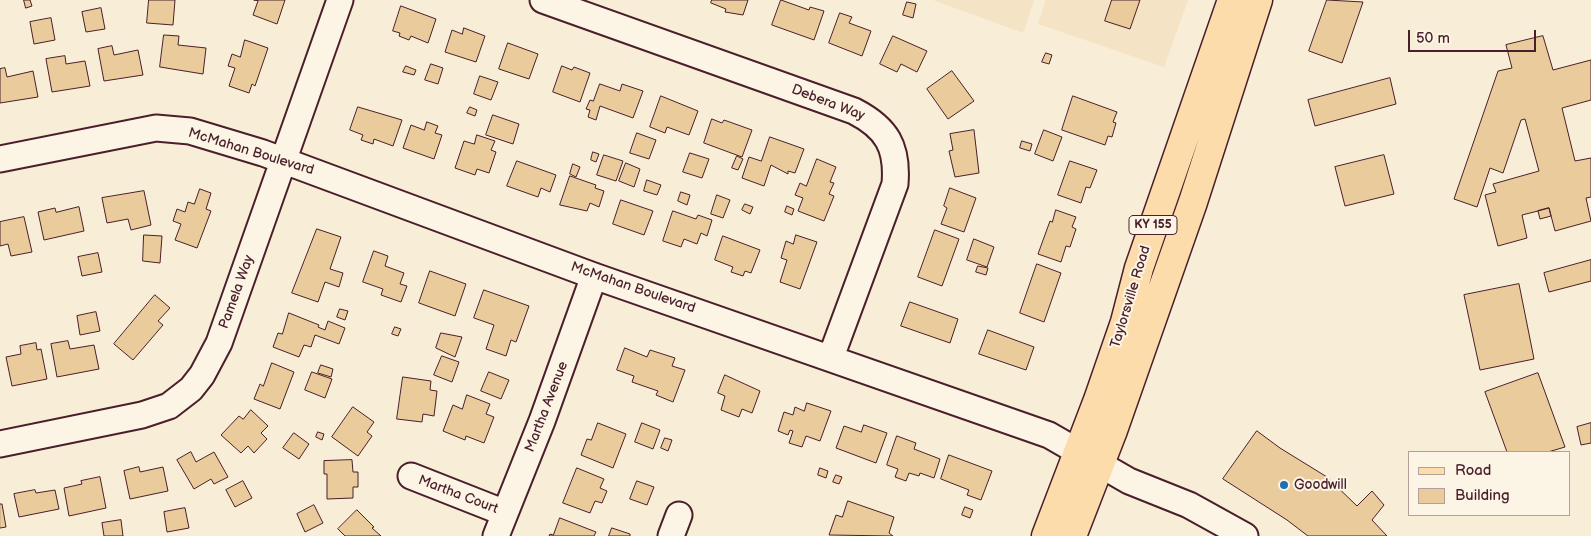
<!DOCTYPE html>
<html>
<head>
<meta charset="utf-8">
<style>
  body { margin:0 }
  #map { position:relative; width:1591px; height:536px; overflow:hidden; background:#f8edd6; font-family:"Balsamiq Sans",sans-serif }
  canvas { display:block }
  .legend { position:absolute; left:1408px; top:451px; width:162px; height:65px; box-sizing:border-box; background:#fcf5e5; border:1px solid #b59f9b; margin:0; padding:6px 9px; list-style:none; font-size:15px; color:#4a1f2b }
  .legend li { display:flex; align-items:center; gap:10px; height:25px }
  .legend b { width:25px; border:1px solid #b59f9b }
  .scale { position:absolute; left:1408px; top:30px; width:128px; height:22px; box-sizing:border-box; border:2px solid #4a1f2b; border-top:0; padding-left:6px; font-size:15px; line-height:18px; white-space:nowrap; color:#4a1f2b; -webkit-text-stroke:4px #fcf5e5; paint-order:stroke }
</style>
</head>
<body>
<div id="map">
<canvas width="1591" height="536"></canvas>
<ul class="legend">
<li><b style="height:6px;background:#fddcac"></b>Road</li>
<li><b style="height:14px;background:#e9cb9c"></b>Building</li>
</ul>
<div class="scale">50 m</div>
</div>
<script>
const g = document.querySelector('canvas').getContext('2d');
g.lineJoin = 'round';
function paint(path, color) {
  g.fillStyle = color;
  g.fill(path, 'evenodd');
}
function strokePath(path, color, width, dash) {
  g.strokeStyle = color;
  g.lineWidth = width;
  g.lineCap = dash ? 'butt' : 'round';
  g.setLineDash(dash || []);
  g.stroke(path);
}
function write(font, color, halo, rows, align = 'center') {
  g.font = font + ' "Balsamiq Sans",sans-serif';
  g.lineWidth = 4;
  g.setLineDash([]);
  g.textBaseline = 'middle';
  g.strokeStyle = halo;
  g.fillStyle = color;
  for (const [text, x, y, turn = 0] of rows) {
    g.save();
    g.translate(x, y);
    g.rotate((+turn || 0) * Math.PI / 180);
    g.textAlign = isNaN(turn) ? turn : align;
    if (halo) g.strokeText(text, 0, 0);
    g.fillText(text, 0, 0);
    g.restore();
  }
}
const built = new Path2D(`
  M933,0H1034L1023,33Z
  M1046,0H1188L1164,67L1038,24Z`);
const building = new Path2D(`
  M24,0H30L32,6L26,8Z
  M149,0H175L173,25L147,23Z
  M254,0H285L277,24L253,15L258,1Z
  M712,0H748L743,15L725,12L726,9L711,3Z
  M781,0L809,10L810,7L824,11L814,40L772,25Z
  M1112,0H1140L1130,29L1105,21Z
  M1327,0L1363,2L1342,63L1309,51Z
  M907,2L916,4L913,18L903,15Z
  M401,6L436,19L428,43L411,36L409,40L399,36L400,33L393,31Z
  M101,8L105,29L86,32L82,12Z
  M840,13L852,17L849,23L871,31L862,56L829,43Z
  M51,18L55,40L34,44L30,22Z
  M464,28L485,36L476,62L445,52L452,30L462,34Z
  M164,35L179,36L178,45L206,48L203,74L160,67Z
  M893,36L927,51L917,72L901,64L897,72L880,64Z
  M1543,36L1553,70L1591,60V100L1562,108L1575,161L1591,158V197L1586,198L1591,221L1555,231L1549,208L1538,211L1522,215L1527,238L1498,246L1485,195L1496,192L1493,184L1539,171L1525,119L1521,120L1503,173L1490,168L1477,207L1454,199L1498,71L1512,68L1506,45Z
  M245,40L268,48L255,86L252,84L249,93L229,86L235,68L228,66L232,54L240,57Z
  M508,43L538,54L529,79L499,69Z
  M112,46L114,55L138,50L143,75L104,81L98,49Z
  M1046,53L1052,55L1049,64L1042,62Z
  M65,56L66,64L85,61L90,86L52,92L46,59Z
  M431,64L443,68L438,84L425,80Z
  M406,66L416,70L414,75L403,72Z
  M562,66L572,70L574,67L590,73L580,102L553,92Z
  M5,68L7,77L33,71L38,97L0,103V69Z
  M952,71L974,101L948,119L927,89Z
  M480,76L498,82L491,100L474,94Z
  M1390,78L1396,104L1315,126L1308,100Z
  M600,84L620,91L622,84L643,91L633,118L600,106L596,120L588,117L590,110L586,109L590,100L593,101Z
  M661,96L698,111L689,135L667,127L665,133L650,127Z
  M1073,96L1117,112L1113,122L1116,123L1112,137L1108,136L1105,145L1062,130Z
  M358,107L402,120L393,146L374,139L373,144L361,140L363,135L350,130Z
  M470,107L477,110L475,116L467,113Z
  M493,115L519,124L513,144L486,135Z
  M712,119L722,123L724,120L752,130L742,157L704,143Z
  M427,122L438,126L435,133L442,135L434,159L403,148L411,125L424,130Z
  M974,130L979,173L955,177L949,151L953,150L950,134Z
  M1044,130L1062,137L1053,161L1035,154Z
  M637,133L656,140L649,159L630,153Z
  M477,135L495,141L491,150L496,152L489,173L477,169L475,175L455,168L464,141L474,144Z
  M770,137L804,149L795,173L788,171V174L771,165L764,186L742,178L749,157L761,161Z
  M1022,141L1032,144L1030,151L1020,148Z
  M593,152L599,154L596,162L591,160Z
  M690,153L709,159L702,178L683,172Z
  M604,155L623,161L616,181L597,175Z
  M1384,155L1394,194L1345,206L1335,167Z
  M737,156L743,159L738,170L732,168Z
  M817,159L836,167L830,182L834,183L829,194L834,196L824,221L798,211L803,198L795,195L800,183L806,186Z
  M517,161L556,175L550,192L541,188L538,197L507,186Z
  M1070,161L1097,170L1090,188L1086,187L1081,203L1058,195Z
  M626,163L640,169L634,187L619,181Z
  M573,164L580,167L576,177L570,174Z
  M570,176L596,185L595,188L604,191L599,207L590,203L587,211L560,205Z
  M647,180L661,185L657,195L644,191Z
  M950,188L976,198L964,232L941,224L947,208L944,206Z
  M200,189L211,193L206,209L211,211L197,248L175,240L181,224L173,221L177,209L185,212L188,202L194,204Z
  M144,191L151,225L131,230L128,219L107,223L102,198Z
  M681,192L690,195L687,205L678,201Z
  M717,195L730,200L723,218L711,214Z
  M621,200L653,211L644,235L613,224Z
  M745,204L753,207L750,214L742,210Z
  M787,206L794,209L792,215L785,212Z
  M79,207L84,231L44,240L38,212L55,208L56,212Z
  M1549,208L1551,216L1540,219L1538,211Z
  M1056,210L1076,217L1072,227L1076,229L1070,247L1066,246L1061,262L1038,254L1050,221L1052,222Z
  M673,211L696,219L698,215L712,220L707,236L701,233L697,244L684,239L681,247L663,241Z
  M24,217L32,252L11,256L8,244L0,246V222Z
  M317,229L341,237L330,269L343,273L339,287L325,282L318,302L292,293Z
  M935,230L959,239L942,286L918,277Z
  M144,235L162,236L160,263L143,261Z
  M796,235L817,242L800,289L780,282L787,260L781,258L786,241L793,244Z
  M723,236L760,250L751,273L745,271L743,276L731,272L733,267L715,260Z
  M974,239L994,247L987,267L967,260Z
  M374,251L388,256L385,266L404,273L400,284L407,286L401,302L381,295L383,289L363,282Z
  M98,253L102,272L82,276L78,257Z
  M1591,260V281L1549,292L1544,273Z
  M1037,264L1061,273L1044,322L1020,313Z
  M978,266L988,268L986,275L976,272Z
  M430,271L466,284L455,316L419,303Z
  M1519,284L1534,359L1480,370L1464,295Z
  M484,290L529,306L516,342L511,340L506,356L486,349L494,325L474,318Z
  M155,295L170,308L158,321L163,325L133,360L114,344Z
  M910,302L958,319L950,343L901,326Z
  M340,309L348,311L345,320L337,317Z
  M96,312L100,331L80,335L77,316Z
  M289,313L319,325L318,327L325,330L328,321L345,328L339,344L315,335L311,347L304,345L299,357L273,347L278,333L282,334Z
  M395,327L401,329L398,336L392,334Z
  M988,330L1034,347L1026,370L979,354Z
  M441,333L462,337L455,357L436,348Z
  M68,341L70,349L94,345L99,369L57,377L51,344Z
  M36,343L37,350L41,349L47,379L12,386L6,357L21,354L20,346Z
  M625,348L647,357L650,350L675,358L672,366L685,370L673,402L656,395L658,391L632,382L634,376L617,370Z
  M442,356L459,362L452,382L434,375Z
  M272,363L294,372L280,409L254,399L260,384L263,386Z
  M321,365L333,369L331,377L318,373Z
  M312,372L332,379L325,398L305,390Z
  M489,372L509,380L501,399L481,391Z
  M1538,373L1565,447L1548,452H1507L1485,392Z
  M725,375L760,391L752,413L742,409L739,417L721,410L725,396L718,393Z
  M403,377L431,381L430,390L437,391L434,416L423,414L422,422L397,419Z
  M467,395L490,404L486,414L494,417L484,443L466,436L465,440L443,431L453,405L462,409Z
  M807,403L831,411L820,441L806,436L802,447L789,443L793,431L790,430L788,435L778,431L784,412L793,415L795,407L804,411Z
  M353,407L374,422L367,432L372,436L358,456L332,437Z
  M251,410L268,426L261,433L267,439L254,453L248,446L241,453L221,435L239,416L243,419Z
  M598,423L626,434L613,468L581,455L587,439L591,440Z
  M642,423L660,430L653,449L635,442Z
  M1591,423V443L1581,445L1577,427Z
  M864,425L887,433L876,463L836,448L844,426L861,432Z
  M1257,431L1280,448L1327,477L1357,506L1372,491L1384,505L1372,520L1387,536H1308L1287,520L1223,479Z
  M318,432L324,434L322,440L316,437Z
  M294,433L309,444L299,459L283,448Z
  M897,436L916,443L914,449L940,459L934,478L920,473L919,476L909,473L906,481L895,477L898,469L887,465Z
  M665,438L672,440L668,451L661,448Z
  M191,452L196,462L214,452L228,477L214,484L211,479L194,489L177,460Z
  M949,455L992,471L981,500L967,495L969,490L941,479Z
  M352,460L353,472H358V487H353V498L327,499V474H324V461Z
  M139,467L140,472L163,467L168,491L130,499L124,471Z
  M577,468L604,479L600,488L607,491L602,503L595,501L590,513L563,503Z
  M820,468L828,471L826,478L818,475Z
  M836,475L842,477L839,484L833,482Z
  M100,477L106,508L69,516L64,488L82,484L81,481Z
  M243,481L252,498L235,507L226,490Z
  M637,481L654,487L647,505L630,499Z
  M35,490L36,493L55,490L59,509L19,517L14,494Z
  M848,501L894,517L889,533L893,536L829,535L836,515L842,517Z
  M0,504H2L6,527L0,528Z
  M314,505L323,523L305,532L297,514Z
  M965,507L973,510L970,518L962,515Z
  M185,508L189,528L167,532L164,512Z
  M357,510L374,527L372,528L381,536H345L338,529Z
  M560,518L596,532L594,536H549L550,534L553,535Z
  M121,520L123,536H104L102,523Z
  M612,528L630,534V536H609Z`);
const minor = new Path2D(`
  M543,0L854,111C887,128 898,147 895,184L831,357
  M0,159L156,128L190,131L263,153L594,276L1049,435L1129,481L1189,505L1245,536
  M0,444L142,415L169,406L191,389L202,375L219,343L340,0
  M411,476L505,513
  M496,536L542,421L594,276
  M671,536L679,515`);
const major = new Path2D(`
  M1046,536L1098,400L1125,322L1139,268L1232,0
  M1072,536L1112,433L1193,202L1258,0`);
const markers = [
  [1284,485,5,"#1f6fb2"]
];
const shields = [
  [1153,225,48]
];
const shieldNames = [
  ["KY 155",1153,225]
];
const streetNames = [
  ["Debera Way",828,103,21],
  ["McMahan Boulevard",251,152,17],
  ["McMahan Boulevard",633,288,19],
  ["Pamela Way",237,292,-70],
  ["Taylorsville Road",1131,297,-73],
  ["Martha Avenue",547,407,-69],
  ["Martha Court",458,495,21]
];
const poiNames = [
  ["Goodwill",1294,485]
];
paint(built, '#f4e3c5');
paint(building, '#e9cb9c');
strokePath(building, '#4a1f2b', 1);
strokePath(minor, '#4a1f2b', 29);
strokePath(major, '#4a1f2b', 31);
strokePath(minor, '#fcf5e5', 25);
strokePath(major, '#fddcac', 28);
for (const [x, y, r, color] of markers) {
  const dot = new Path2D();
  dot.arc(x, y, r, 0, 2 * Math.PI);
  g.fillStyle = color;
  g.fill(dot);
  strokePath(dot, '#fcf5e5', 2);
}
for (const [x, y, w] of shields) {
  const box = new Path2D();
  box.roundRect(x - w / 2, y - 9.5, w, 19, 4);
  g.fillStyle = '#fcf5e5';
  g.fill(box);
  strokePath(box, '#4a1f2b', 1);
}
write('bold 12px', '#4a1f2b', null, shieldNames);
write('14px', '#4a1f2b', '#fcf5e5', streetNames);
write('14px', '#4a1f2b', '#fcf5e5', poiNames, 'left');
</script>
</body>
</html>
